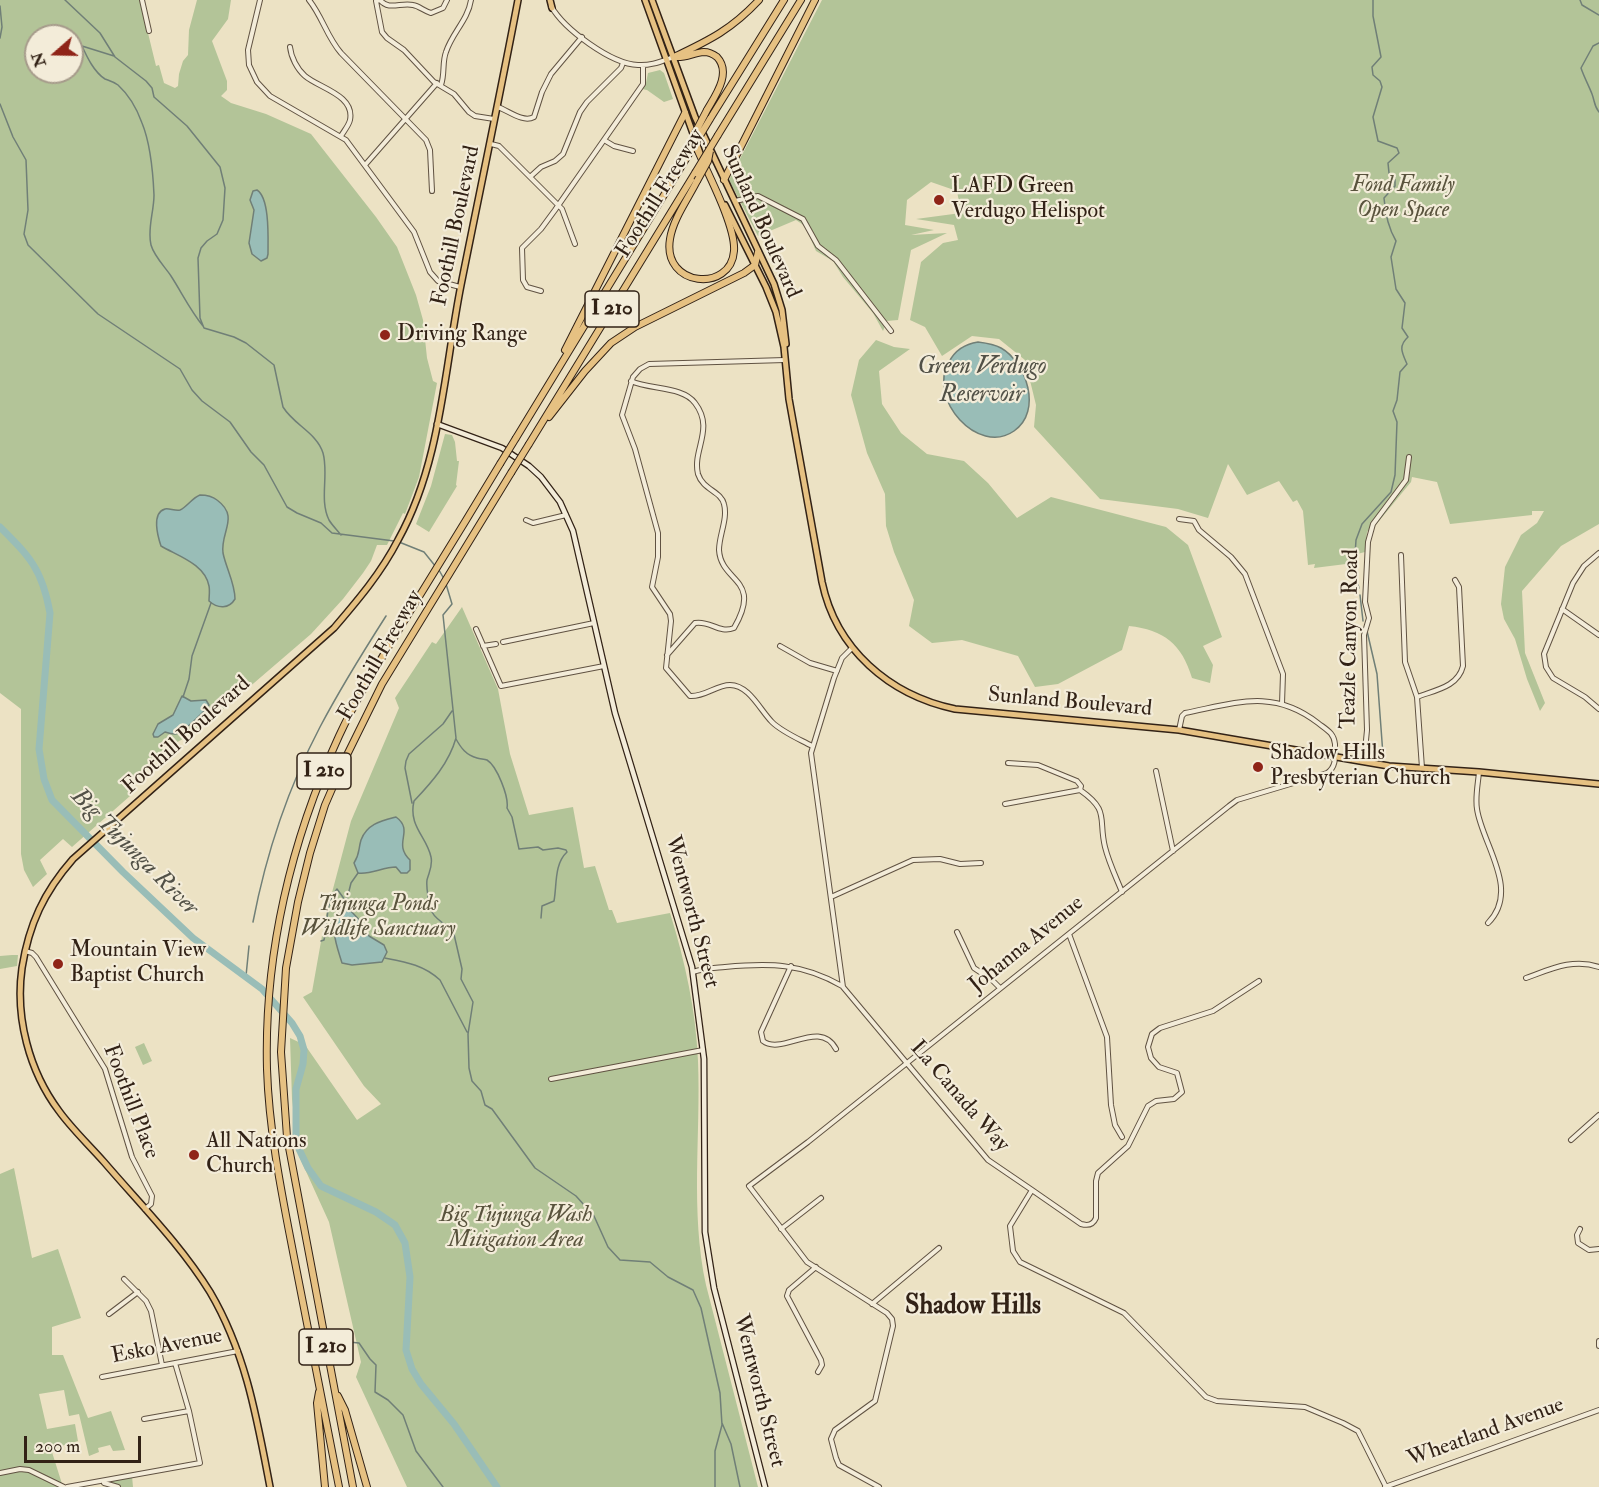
<!DOCTYPE html>
<html>
<head>
<meta charset="utf-8">
<style>
  body { margin:0 }
  #map { position:relative; width:1599px; height:1487px; overflow:hidden; background:#ece2c4; font-family:"IM FELL Double Pica",serif }
  canvas { display:block }
  .north { position:absolute; left:24px; top:24px; width:60px; height:60px; box-sizing:border-box; background:#f3ecd9; border:2px solid #a69b8b; border-radius:50%; rotate:250deg; font-size:16px; font-weight:700; line-height:24px; text-align:center; color:#322216 }
  .north::after { content:''; display:block; margin:auto; width:21px; height:27px; background:#8f2418; clip-path:polygon(50% 0,100% 100%,50% 72%,0 100%) }
  .scale { position:absolute; left:24px; top:1436px; width:117px; height:27px; box-sizing:border-box; border:3px solid #322216; border-top:0; padding-left:8px; font-size:18px; line-height:21px; white-space:nowrap; color:#322216; -webkit-text-stroke:4px #f3ecd9; paint-order:stroke }
</style>
</head>
<body>
<div id="map">
<canvas width="1599" height="1487"></canvas>
<div class="north">N</div>
<div class="scale">200 m</div>
</div>
<script>
const g = document.querySelector('canvas').getContext('2d');
g.lineJoin = 'round';
function paint(path, color) {
  g.fillStyle = color;
  g.fill(path, 'evenodd');
}
function strokePath(path, color, width, dash) {
  g.strokeStyle = color;
  g.lineWidth = width;
  g.lineCap = dash ? 'butt' : 'round';
  g.setLineDash(dash || []);
  g.stroke(path);
}
function write(font, color, halo, rows, align = 'center') {
  g.font = font + ' "IM FELL Double Pica",serif';
  g.lineWidth = 4.5;
  g.setLineDash([]);
  g.textBaseline = 'middle';
  g.strokeStyle = halo;
  g.fillStyle = color;
  for (const [text, x, y, turn = 0] of rows) {
    g.save();
    g.translate(x, y);
    g.rotate((+turn || 0) * Math.PI / 180);
    g.textAlign = isNaN(turn) ? turn : align;
    if (halo) g.strokeText(text, 0, 0);
    g.fillText(text, 0, 0);
    g.restore();
  }
}
const green = new Path2D(`
  M0,0H140L156,66L159,65L164,83L175,88L178,86L179,74L183,61L188,55L189,30L197,0H231L228,19L212,41L227,81V90L221,96L231,103L266,114L311,134L376,217L397,247L416,295L423,320L427,358L433,381L437,383L419,477L405,514L403,513L387,545H377L371,561L363,573L343,599L311,634L247,689L233,693C230,697 229,702 226,706C214,719 196,734 179,741L125,784L130,791V796L72,847L63,839L40,860L47,874L33,887L24,870L21,854V709L0,693ZM36,36H72V72H36Z
  M822,0H1599V524L1561,546L1522,591L1525,653L1545,703L1540,711L1527,679L1515,639L1504,619L1501,604L1505,567L1521,535L1537,523L1544,511H1532V515L1450,524L1437,482L1412,477L1411,482L1406,488L1375,526L1374,522L1367,532L1365,552L1357,554L1354,563L1314,568L1315,564L1308,565L1303,511L1297,500L1293,502L1279,481L1247,495L1228,464L1208,518L1178,509L1100,499L1034,427L1036,405L1025,360L999,339L972,336L942,356L925,327L910,320L921,262L943,243L958,240L954,225L916,219L961,213L957,191L931,182L907,200L905,225L934,230L911,235L947,233L911,250L898,320L887,321L883,331L873,313L843,277L833,261L816,251L805,226L796,220L758,236L729,180Z
  M660,70L664,73L673,99L664,102L647,90L642,89L646,83L648,73Z
  M876,340L894,347L910,349L879,371L882,404L901,433L927,454L964,461L988,483L1017,518L1051,497L1166,527L1188,545L1222,637L1203,646L1213,665L1210,683L1192,678C1182,644 1164,630 1129,626L1122,650L1058,684L1035,687L1018,656L962,640L932,643L909,626L914,600L894,552L886,526L885,494L867,453L851,395L859,360Z
  M445,434L452,435L455,442L457,461H459L456,485L457,486L429,532L416,524L431,486Z
  M462,607L498,689L510,754L529,815L573,807L584,868L595,866L609,910H612L617,923L670,913C685,961 696,1011 698,1061C701,1136 690,1210 706,1285L758,1487H407L356,1377L361,1362L329,1222L299,1156L292,1099L290,1038L305,1045L357,1120L381,1104L364,1086L303,997L312,992L325,919L351,821L399,708L395,698L432,642L436,644Z
  M12,955H18L17,966L0,969V956Z
  M144,1043L152,1061L143,1065L135,1047Z
  M14,1168L32,1258L58,1249L81,1318L52,1327V1355H63L88,1418L111,1411L125,1450L113,1451L110,1445L98,1448L99,1452L89,1456L79,1414L69,1416L64,1390L39,1394L47,1429L75,1424L78,1441L51,1449L63,1487H0V1174Z
  M132,1476L133,1487H107L105,1482Z`);
const water = new Path2D(`
  M257,190C270,198 268,239 268,254L267,258L261,261L252,254L249,243L254,210L250,200L253,191Z
  M978,342C986,343 994,344 1001,348C1026,362 1043,411 1014,431C978,456 927,399 949,362C955,350 965,344 978,342Z
  M200,495C207,495 212,496 217,500C240,517 220,532 223,553C226,568 235,583 235,599C229,609 218,609 209,601C209,596 210,591 209,586C205,564 178,556 161,546C158,537 151,513 165,509C169,508 175,511 180,510C187,507 192,498 200,495Z
  M182,696L191,701L206,700L209,705C205,711 182,734 175,734C172,734 168,733 165,732L158,737H154L153,734L158,724L173,715Z
  M396,817C415,831 392,843 410,860V870L407,873H401L396,867C383,867 370,875 358,873L354,863C360,854 358,850 361,840C367,824 381,821 396,817Z
  M349,909L365,926L369,936L384,945L387,952L382,962L352,965L342,963C336,943 330,931 339,912Z`);
const stream = new Path2D(`
  M65,0L100,33L115,57L146,81L152,88L154,97L187,126L220,167L225,188L223,220L217,234L207,241L201,248L198,258L200,318L204,328L234,337L246,343L274,365L283,407C294,425 317,433 323,453C329,474 319,500 329,520C332,525 337,530 341,535
  M1580,0L1582,5L1599,15
  M0,6L2,27L0,38
  M1599,43L1593,46L1581,68C1584,77 1589,86 1592,94C1595,102 1594,106 1599,112
  M114,56L82,46C87,57 94,72 105,79C110,81 114,82 118,85C129,95 137,109 142,123C151,145 153,172 154,195C154,212 147,229 151,245C154,256 165,267 171,276C182,293 190,310 203,326
  M0,104L13,137L26,160L28,210L24,234L28,245L98,314L180,369L192,390L202,401L230,422L251,452L264,465L287,507L297,513L321,523L332,533L394,541
  M399,542L424,552L436,567
  M1355,555L1356,540L1362,524L1391,492L1395,475L1397,422L1393,411L1397,400L1400,372L1407,364C1402,353 1398,346 1408,337L1402,328L1405,303L1396,289L1391,257L1396,241C1389,229 1385,212 1384,198L1395,186V180L1389,173L1388,163L1399,153L1397,148L1378,141L1373,117L1382,87L1380,81L1373,75L1372,67L1381,57L1373,16V0
  M439,570L444,579
  M1357,581L1359,588
  M446,584L452,604L443,615L456,738C449,763 432,782 414,801C408,826 427,837 431,857C433,866 429,872 427,880C426,888 429,905 432,912C436,920 446,925 453,930L462,969L461,979L473,1002L468,1034L469,1068L472,1081L481,1091L485,1105L492,1109L535,1168L576,1196L594,1216L608,1247L620,1260L650,1262L668,1277L693,1290L701,1308L720,1393L722,1425L715,1451V1487
  M1360,595L1363,621
  M1367,631L1377,674L1383,755
  M183,697L189,679L192,656L211,603
  M456,739C461,748 466,755 477,758C480,759 484,759 487,760C497,766 509,797 507,808L512,817L519,849L538,847L543,850L558,848L566,850L567,852C554,864 557,885 554,901L542,906L541,918
  M412,803L405,768L406,761L409,754L443,724L452,711
  M344,911L351,883L358,873
  M253,922C266,854 288,788 320,727C340,689 363,652 386,616
  M321,941L324,940C328,923 325,903 337,889L345,900
  M385,958C406,962 424,965 440,980L467,1032
  M246,976L249,946
  M349,1342L359,1343L370,1359L376,1365L375,1392L388,1400L403,1415L416,1451L443,1487
  M722,1423L731,1444L740,1487`);
const river = new Path2D(`
  M0,527C30,557 42,569 50,613L39,749L44,779L52,800L123,872L193,938L262,989L292,1023L300,1036L304,1050L303,1064L296,1089V1137L299,1149L308,1168L321,1186L376,1212L395,1225L405,1243L410,1277L406,1350L412,1369L421,1384L454,1424L497,1487`);
const street = new Path2D(`
  M142,0L149,31
  M260,0L248,50L249,65L257,82L270,96L346,140L414,232L430,272L438,281L460,287
  M309,0C322,16 327,37 341,53L426,140L430,150L432,191
  M447,0L443,8L431,13C424,11 419,6 413,5C401,2 389,11 380,0L376,1L382,32L387,38L404,50L434,82L454,94L469,112L475,116L494,119
  M551,6C564,29 611,64 638,65C651,66 662,61 674,57
  M290,47C291,57 297,69 305,76C319,88 355,95 350,120C349,125 344,131 341,136
  M441,85C445,74 442,62 446,52C452,33 468,20 471,0
  M498,107C509,111 523,123 534,117L542,92L551,74L582,37
  M604,140L614,146L633,151
  M491,144L499,146L562,209L575,244
  M365,165L437,83
  M530,177L541,167L555,161L563,154L580,112L587,102L621,68L623,63
  M735,201L758,196L803,219L818,246L836,260L891,331
  M541,291L527,287L523,280L522,248L541,229L555,210L643,84V65
  M785,360L649,364L640,369L633,377L622,415L635,449L658,533V557L652,587L670,614L671,621L666,668L690,696C705,697 716,685 730,685C749,685 760,710 772,722C782,732 799,739 812,746
  M631,381C650,390 683,386 695,403C715,429 692,450 698,474C703,490 721,491 724,504C728,519 719,535 719,550C721,583 763,578 734,628C719,634 710,620 695,623L667,655
  M1179,519L1194,521L1199,530L1231,557L1245,574L1283,674L1282,704
  M526,520L533,523L566,515
  M1599,553L1584,566L1573,583L1544,654L1546,667L1553,678L1585,697L1599,709
  M1401,555L1405,662L1417,697L1422,768
  M1562,609L1599,635
  M476,629L501,686L604,666
  M503,642L594,623
  M483,646L496,644
  M780,646L810,663L837,671
  M852,648L842,658L834,678L811,753L843,987L988,1160L1032,1190L1010,1226L1013,1251L1020,1262L1124,1313L1206,1397L1217,1401L1305,1407L1343,1423L1358,1431L1386,1487
  M1417,697C1435,690 1458,687 1463,666L1459,587L1455,580
  M1364,761L1367,730L1364,635L1369,618L1365,602L1368,542L1373,524L1406,480L1409,457
  M1008,763L1038,765L1077,781L1081,786L1080,790
  M1156,771L1173,851
  M1479,772C1478,784 1475,797 1477,809C1482,844 1521,890 1488,923
  M1005,804L1080,790C1110,811 1098,818 1105,847C1109,863 1116,877 1122,892
  M831,897L913,860L940,859L960,864L981,863
  M957,932L974,968L992,980L1000,988
  M1069,934L1107,1037L1111,1105L1115,1125L1122,1137
  M25,951L32,953L36,957L105,1069L132,1157L152,1196L151,1204L145,1209
  M791,966L761,1032L763,1041C782,1056 820,1018 836,1049
  M693,972C704,968 714,968 725,967C770,963 802,963 842,986
  M1526,978C1551,969 1573,958 1599,967
  M551,1079L703,1050
  M1571,1140L1599,1115
  M1032,1190L1081,1224C1088,1226 1093,1225 1096,1218V1181L1098,1173L1128,1146L1148,1106L1156,1101L1174,1099L1182,1092L1177,1073L1159,1067L1151,1058L1148,1047L1152,1034L1160,1028L1213,1011L1259,981
  M781,1229L821,1198
  M1580,1229L1577,1235L1578,1243L1589,1250L1599,1249
  M816,1267L789,1290L787,1296L821,1360L822,1365L818,1372
  M124,1279L146,1301L151,1311L162,1365
  M872,1304L939,1248
  M109,1314L138,1292
  M1599,1341V1346
  M102,1377L238,1351
  M144,1419L189,1411
  M0,1473L20,1469L29,1470L64,1487
  M104,1483L118,1487
  M67,1487L200,1463L189,1411L175,1363
  M879,1487L839,1465L836,1458L831,1439L835,1430L875,1401L893,1326L892,1319L887,1313L807,1262L749,1186L808,1142L1229,806L1237,800L1327,773C1337,767 1335,755 1335,744C1334,733 1327,730 1318,723C1273,688 1236,703 1185,713L1182,716L1179,730
  M1385,1487L1599,1410`);
const secondary = new Path2D(`
  M437,424L502,448L529,466L541,477L560,502L573,531L615,713L692,967L704,1059L705,1232L714,1288L765,1487`);
const primary = new Path2D(`
  M550,0L552,8
  M645,0L700,153
  M652,0L695,117L774,284L782,310L786,344
  M725,205L766,287L776,312L784,347L789,399L822,582C836,649 889,695 955,709L1179,730L1389,766L1479,772L1599,784
  M270,1487C257,1419 246,1353 210,1292C181,1245 140,1204 104,1162C89,1145 72,1129 59,1111C29,1071 15,1017 22,968C29,924 44,892 73,859L334,628C358,600 381,573 398,540C441,463 444,371 461,285C480,190 500,95 518,0`);
const highway = new Path2D(`
  M674,57C710,40 732,29 759,0
  M675,57C686,58 693,53 704,52C708,52 713,54 717,57C732,73 715,96 707,110
  M710,119L784,0
  M718,135L801,0
  M724,180L815,0
  M697,181C688,199 673,219 670,239C662,287 731,293 734,251C736,227 708,174 698,151
  M565,350L685,113
  M549,417L585,371L611,343L635,327L744,273L755,265L758,252
  M516,438L692,149
  M529,444L695,173
  M319,1392L317,1403L325,1487
  M338,1396L345,1410L367,1487
  M339,1487C324,1410 309,1334 294,1257C282,1195 269,1132 267,1069C264,954 291,840 339,736C359,693 385,653 409,613C440,563 470,514 500,464
  M353,1487L287,1137L281,1052L286,968L298,902L310,853L325,805L345,759L382,684L511,473`);
const highwayBridge = new Path2D(`
  M695,144L710,119
  M692,149L695,133L707,110
  M695,173L718,135
  M697,181L708,161L710,151
  M500,464L516,438
  M511,473L529,444`);
const markers = [
  [939,200,6,"#8f2418"],
  [385,335,6,"#8f2418"],
  [1258,767,6,"#8f2418"],
  [58,964,6,"#8f2418"],
  [194,1155,6,"#8f2418"]
];
const shields = [
  [612,309,54],
  [324,771,54],
  [326,1347,54]
];
const shieldNames = [
  ["I 210",612,309],
  ["I 210",324,771],
  ["I 210",326,1347]
];
const parkNames = [
  ["Fond Family",1403,186],
  ["Open Space",1403,211],
  ["Tujunga Ponds",378,905],
  ["Wildlife Sanctuary",378,930],
  ["Big Tujunga Wash",516,1216],
  ["Mitigation Area",516,1241]
];
const poiNames = [
  ["LAFD Green",951,187],
  ["Verdugo Helispot",951,212],
  ["Driving Range",397,335],
  ["Shadow Hills",1270,754],
  ["Presbyterian Church",1270,779],
  ["Mountain View",70,951],
  ["Baptist Church",70,976],
  ["All Nations",206,1142],
  ["Church",206,1167]
];
const streetNames = [
  ["Foothill Freeway",661,194,-58],
  ["Sunland Boulevard",760,222,66],
  ["Foothill Boulevard",457,226,-78],
  ["Teazle Canyon Road",1351,639,-89],
  ["Foothill Freeway",381,656,-60],
  ["Sunland Boulevard",1070,703,5],
  ["Foothill Boulevard",187,736,-42],
  ["Wentworth Street",691,912,75],
  ["Johanna Avenue",1027,945,-39],
  ["La Canada Way",959,1097,49],
  ["Foothill Place",130,1102,69],
  ["Esko Avenue",167,1347,-11],
  ["Wentworth Street",758,1391,76],
  ["Wheatland Avenue",1486,1433,-20]
];
const waterNames = [
  ["Green Verdugo",982,368],
  ["Reservoir",982,396],
  ["Big Tujunga River",134,853,45]
];
const quarterNames = [
  ["Shadow Hills",973,1307]
];
paint(green, '#b3c498');
paint(water, '#99bdb7');
strokePath(water, '#707f77', 1.5);
strokePath(stream, '#707f77', 1.5);
strokePath(river, '#99bdb7', 7);
strokePath(street, '#605242', 6);
strokePath(secondary, '#322216', 7);
strokePath(primary, '#322216', 8);
strokePath(highway, '#322216', 8);
strokePath(street, '#f3ecd9', 4);
strokePath(secondary, '#f3ecd9', 4.5);
strokePath(primary, '#e6c182', 5);
strokePath(highway, '#e6c182', 6);
strokePath(highwayBridge, '#322216', 8, []);
strokePath(highwayBridge, '#e6c182', 6);
for (const [x, y, r, color] of markers) {
  const dot = new Path2D();
  dot.arc(x, y, r, 0, 2 * Math.PI);
  g.fillStyle = color;
  g.fill(dot);
  strokePath(dot, '#f3ecd9', 2);
}
for (const [x, y, w] of shields) {
  const box = new Path2D();
  box.roundRect(x - w / 2, y - 18, w, 36, 4.5);
  g.fillStyle = '#f3ecd9';
  g.fill(box);
  strokePath(box, '#322216', 1.5);
}
write('bold 21px', '#322216', null, shieldNames);
write('italic 22px', '#59533d', '#f3ecd9', parkNames);
write('22px', '#322216', '#f3ecd9', poiNames, 'left');
write('22px', '#322216', '#f3ecd9', streetNames);
write('italic 24px', '#515046', '#f3ecd9', waterNames);
write('bold 26px', '#322216', '#f3ecd9', quarterNames);
</script>
</body>
</html>
